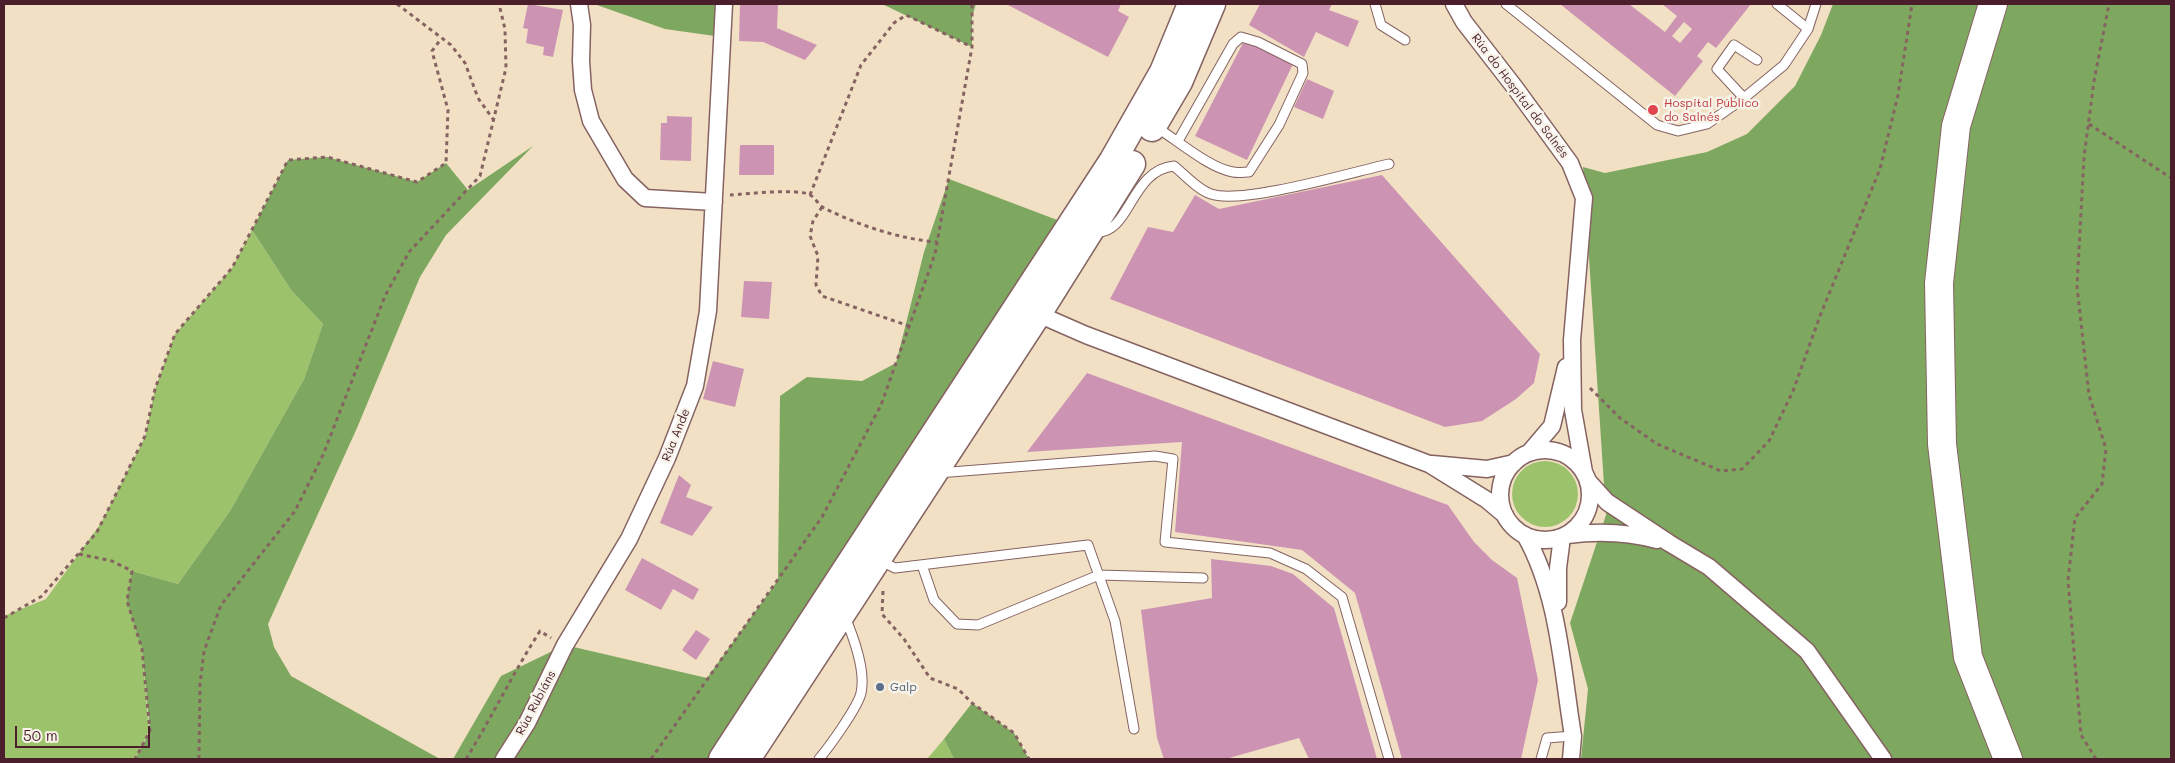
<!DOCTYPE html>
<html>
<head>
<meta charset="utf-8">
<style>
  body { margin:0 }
  #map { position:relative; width:2175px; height:763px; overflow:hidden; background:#f2e0c5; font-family:Mali,sans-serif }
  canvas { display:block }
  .frame { position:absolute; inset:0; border:5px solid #4a1f2b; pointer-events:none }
  .scale { position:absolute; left:15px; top:726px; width:135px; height:22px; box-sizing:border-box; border:2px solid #4a1f2b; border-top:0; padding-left:6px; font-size:15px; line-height:18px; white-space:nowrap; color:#4a1f2b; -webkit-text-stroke:4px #f7f3e8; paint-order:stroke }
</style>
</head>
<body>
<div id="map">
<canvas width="2175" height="763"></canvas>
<div class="frame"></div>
<div class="scale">50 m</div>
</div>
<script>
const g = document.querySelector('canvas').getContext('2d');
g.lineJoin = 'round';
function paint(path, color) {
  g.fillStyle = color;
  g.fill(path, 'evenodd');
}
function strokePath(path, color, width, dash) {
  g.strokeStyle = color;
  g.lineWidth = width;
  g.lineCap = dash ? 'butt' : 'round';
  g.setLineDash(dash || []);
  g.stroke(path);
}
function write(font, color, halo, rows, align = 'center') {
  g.font = font + ' Mali,sans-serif';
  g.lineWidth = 5;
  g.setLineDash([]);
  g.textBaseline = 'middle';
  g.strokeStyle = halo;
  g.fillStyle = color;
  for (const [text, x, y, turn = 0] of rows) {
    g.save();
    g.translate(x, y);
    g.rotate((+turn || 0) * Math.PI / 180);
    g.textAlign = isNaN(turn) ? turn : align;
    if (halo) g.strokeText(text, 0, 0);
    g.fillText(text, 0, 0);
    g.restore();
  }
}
const green = new Path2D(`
  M252,230L291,290L323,324L304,379L230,511L178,584L132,571L128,601L142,649L149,731L135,759H4V616L46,599L101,523L145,437L155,389L175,334L232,268Z
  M1512 494a33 33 0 1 1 66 0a33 33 0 1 1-66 0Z
  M944,739L954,759H927Z`);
const forest = new Path2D(`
  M594,4H731L722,37L665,29Z
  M882,4H976L972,17V47Z
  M1833,4H2171V759H1581L1588,689L1570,623L1606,515L1583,167L1605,173L1707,152L1747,134L1795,86L1821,35Z
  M533,146L446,235L420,277L357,428L268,624L274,647L291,676L440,759H135L150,731L142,649L127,601L132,571L178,584L230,511L304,379L323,324L291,290L252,230L288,160L327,157L417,182L446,163L468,190Z
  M949,179L1089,232L746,759H453L501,676L565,645L707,678L778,580L780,396L807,377L862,381L896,363L924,252Z
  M972,703L1014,733L1029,759H954L944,739Z`);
const building = new Path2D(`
  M528,4L563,10L553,57L543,55L544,47L526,43L528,29L523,28Z
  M740,4H778L777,28L817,45L805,60L763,42L739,41Z
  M1006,4H1121L1118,11L1129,17L1108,57Z
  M1260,4H1332L1329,10L1359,21L1348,47L1316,32L1304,57L1249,25Z
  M1560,4H1629L1665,32L1677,16L1662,4H1751L1716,48L1708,42L1697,56L1703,61L1675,96ZM1684,22L1692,29L1680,43L1672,36Z
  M1244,41L1293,64L1247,160L1195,136Z
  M1307,79L1334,91L1323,119L1294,107Z
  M667,116L692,117L691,161L660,160L661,123H667Z
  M740,145H774V175H739Z
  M1382,175L1540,354L1534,383L1516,399L1482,421L1445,427L1110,299L1148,227L1173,232L1195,195L1219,209Z
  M744,281L772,282L769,319L741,317Z
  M713,361L744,369L735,407L703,399Z
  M1087,373L1448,505L1474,542L1492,560L1517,578L1538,680L1521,759H1402L1355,593L1302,550L1175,532L1182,442L1027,452Z
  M679,475L691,485L686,497L713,507L692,536L660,523Z
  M642,558L699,589L693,600L673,589L661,610L625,590Z
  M1211,559L1271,566L1293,574L1334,608L1377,759H1309L1299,738L1226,759H1164L1157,738L1141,610L1212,598Z
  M696,630L710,639L696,660L682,650Z`);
const path = new Path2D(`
  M397,4L451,45L465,63L478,98L493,119
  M2089,124L2171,178
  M730,195C747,194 798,188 810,195C816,198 818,205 824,208C858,225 899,239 937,242
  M810,195L861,65L894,23L906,15L972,47
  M822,207L813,221L810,236L818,256L816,285L822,296L909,326
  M1590,388L1620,418L1657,444L1721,471L1742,469L1769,441L1793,391L1820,316L1880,169L1898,95L1912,4
  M79,554L112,561L132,571L127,601L142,649L150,731L135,759
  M883,591L882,614L904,639L930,678L958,689L972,703L1014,733L1029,759
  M4,618L42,596L97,532L145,436L155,389L175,334L232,268L288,160L327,157L417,182L446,163L448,110L432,51L441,39
  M199,759L200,684L204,651L221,605L295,511L323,455L385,296L409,252L480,176L506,68L505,29L499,4
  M466,759C492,717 513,673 540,631L551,638
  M651,759L822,517L881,405L935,254L972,47V4
  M2096,759L2081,735L2068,580L2075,518L2102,484L2106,449L2089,395L2077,286L2084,157L2094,81L2109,4`);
const lane = new Path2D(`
  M1375,4L1381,25L1405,40
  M1506,4L1657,125L1678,131L1707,124L1744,98L1784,65L1808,29L1816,4
  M1777,4L1808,29
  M1744,98L1717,69L1734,45L1757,60
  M1156,127C1177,140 1209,168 1233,172C1238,173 1244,172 1249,172L1279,125L1303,73L1302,64L1258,42L1241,37L1233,44L1178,141
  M1095,232C1130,236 1130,170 1174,166C1185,175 1198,190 1211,194C1242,205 1353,172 1389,164
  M938,473L1155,456L1173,459L1165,542L1270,553L1306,569L1342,597L1389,759
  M879,560L895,568L1088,545L1115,621L1134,729
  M922,565L934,600L957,624L978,625L1099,575L1203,578
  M819,759C829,747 858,707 861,693C866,671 853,636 845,617
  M1541,759L1547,738L1573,736`);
const street = new Path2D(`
  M579,4L582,25L581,61L583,90L591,121L625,179L645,198L714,202
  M1454,4L1464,22L1516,89L1570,163L1584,198L1572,340L1573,410L1584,472
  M1030,318L1038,314L1086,335L1429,464L1487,500L1505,515
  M1500 495a45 45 0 1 1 90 0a45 45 0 1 1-90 0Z
  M1529,453L1552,426L1566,367
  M1432,464L1487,469L1514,463
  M1589,482L1607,502L1669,543L1709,567L1807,651L1883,759
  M1525,535C1559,595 1562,669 1573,736L1571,759
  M1567,535C1597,531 1628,532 1657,540
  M1558,602V568L1562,537
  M504,759L527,723L565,645L629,539L667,458L695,386L708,311L724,4`);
const primary = new Path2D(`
  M1152,128L1179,82L1212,4
  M722,759L1113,160L1163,72L1191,4
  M747,759L1038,314L1132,164`);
const highway = new Path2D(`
  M1993,4L1956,126L1939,283L1942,444L1968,657L2008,759`);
const markers = [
  [1653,110,6,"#e0444e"],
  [880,687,5,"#5c6f8a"]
];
const streetNames = [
  ["Rúa do Hospital do Salnés",1520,96,53],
  ["Rúa Ande",676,435,-68],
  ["Rúa Rubiáns",536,703,-62]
];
const healthNames = [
  ["Hospital Público",1664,103],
  ["do Salnés",1664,117]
];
const serviceNames = [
  ["Galp",890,687]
];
paint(green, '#9dc26c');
paint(forest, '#7ea860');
paint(building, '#cc94b2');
strokePath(lane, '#856361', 11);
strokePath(street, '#856361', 19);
strokePath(primary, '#856361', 29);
strokePath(highway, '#856361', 30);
strokePath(path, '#856361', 3, [4, 4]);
strokePath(lane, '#fff', 9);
strokePath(street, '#fff', 16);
strokePath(primary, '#fff', 26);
strokePath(highway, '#fff', 28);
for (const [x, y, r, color] of markers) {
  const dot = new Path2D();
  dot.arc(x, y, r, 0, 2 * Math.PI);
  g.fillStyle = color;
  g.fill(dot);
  strokePath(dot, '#f7f3e8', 2);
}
write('12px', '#4a1f2b', '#f7f3e8', streetNames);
write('12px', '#be3a42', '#f7f3e8', healthNames, 'left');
write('12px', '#4e5e75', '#f7f3e8', serviceNames, 'left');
</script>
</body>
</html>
